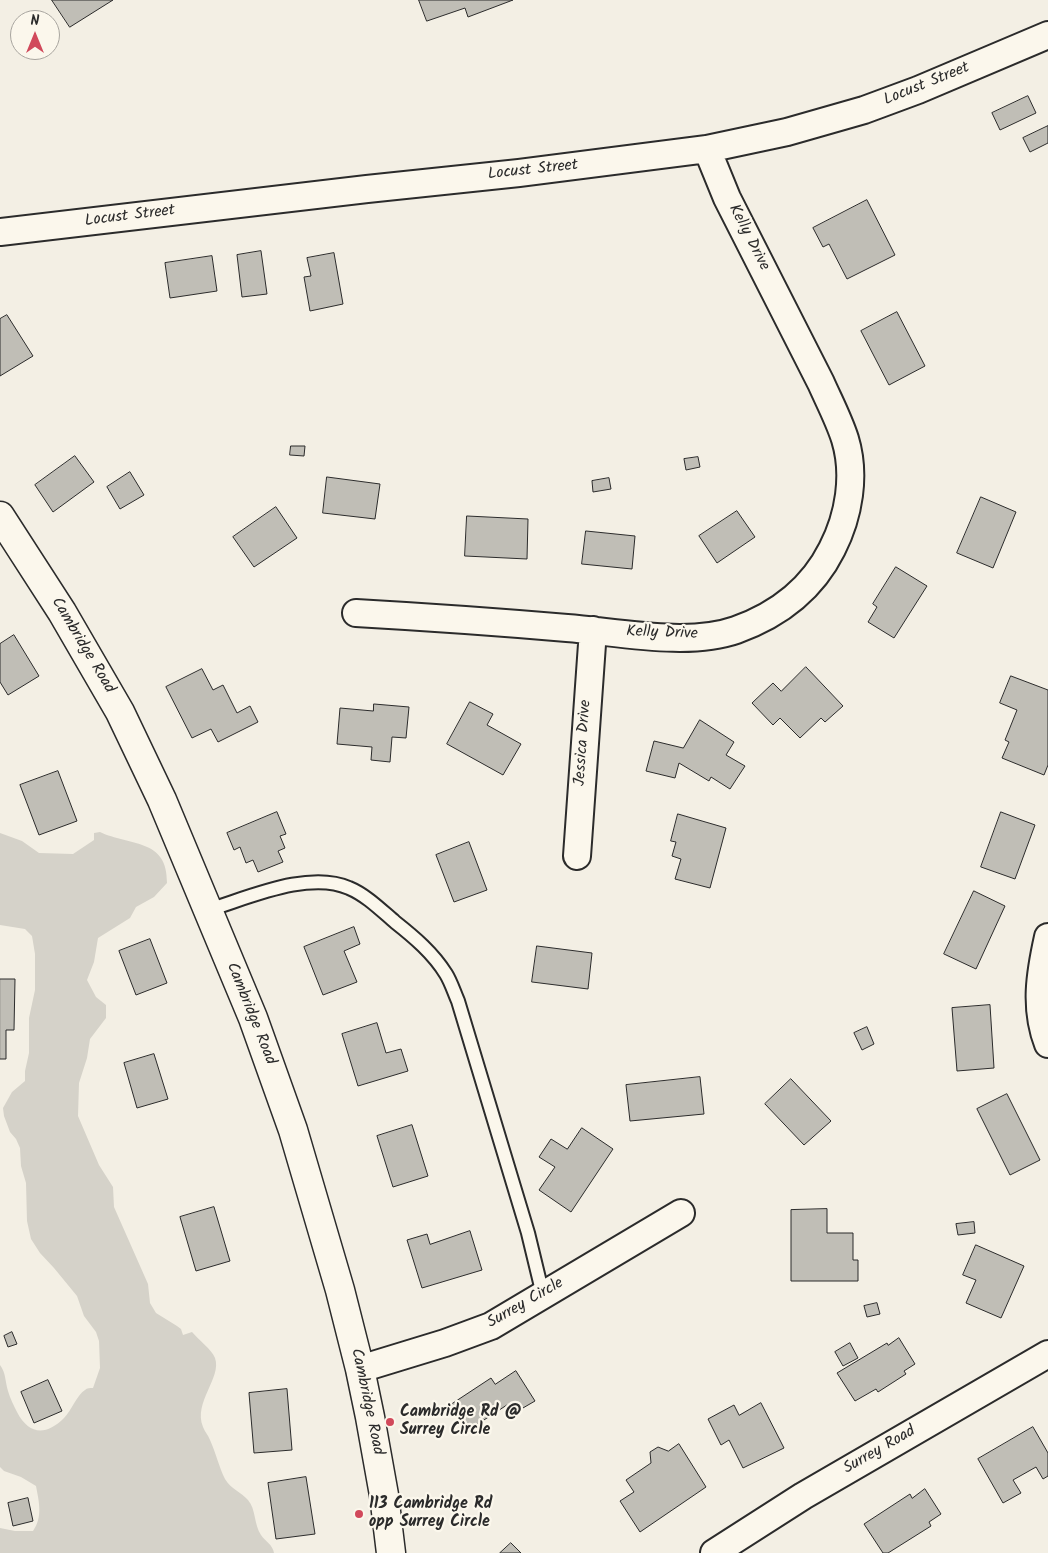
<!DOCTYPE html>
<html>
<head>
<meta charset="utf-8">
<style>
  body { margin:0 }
  #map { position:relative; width:1048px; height:1553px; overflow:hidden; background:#f3efe4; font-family:Kalam,sans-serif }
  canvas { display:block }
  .north { position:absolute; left:10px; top:10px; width:50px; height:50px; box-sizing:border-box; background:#fbf7ec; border:1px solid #a8a59f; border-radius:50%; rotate:0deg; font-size:14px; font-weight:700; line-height:20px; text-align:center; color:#2b2b2b }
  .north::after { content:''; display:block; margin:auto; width:18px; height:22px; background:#d1495b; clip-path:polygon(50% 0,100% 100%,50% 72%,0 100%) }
</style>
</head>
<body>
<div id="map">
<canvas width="1048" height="1553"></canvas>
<div class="north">N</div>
</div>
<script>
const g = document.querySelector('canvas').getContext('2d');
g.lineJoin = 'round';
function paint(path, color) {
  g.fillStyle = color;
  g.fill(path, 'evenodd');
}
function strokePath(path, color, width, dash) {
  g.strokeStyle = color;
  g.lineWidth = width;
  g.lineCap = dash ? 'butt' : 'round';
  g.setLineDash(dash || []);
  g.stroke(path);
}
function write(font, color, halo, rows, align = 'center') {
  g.font = font + ' Kalam,sans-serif';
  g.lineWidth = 4.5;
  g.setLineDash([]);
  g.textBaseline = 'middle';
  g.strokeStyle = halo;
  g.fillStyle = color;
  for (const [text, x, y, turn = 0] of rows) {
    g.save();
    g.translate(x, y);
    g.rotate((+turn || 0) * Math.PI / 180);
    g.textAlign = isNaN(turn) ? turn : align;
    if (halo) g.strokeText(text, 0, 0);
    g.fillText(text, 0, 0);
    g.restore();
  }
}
const green = new Path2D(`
  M100,832C129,846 168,838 167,883L154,897L136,907L130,918L98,938L94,962L87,980L96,997L106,1005V1018L90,1039L87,1058L79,1083L78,1116L99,1165L113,1187L114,1207L148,1284L150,1303L156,1313L177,1326L181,1329L183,1335L192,1332C198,1339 212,1350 215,1358C222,1378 193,1402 203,1427C205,1432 208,1435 210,1440C216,1453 219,1467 225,1479C231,1489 241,1492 248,1500C256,1509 254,1525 261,1535C265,1541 273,1545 274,1553H0V1528L15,1531H33C43,1517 39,1502 36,1486L21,1477L4,1471L0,1467V1365C6,1373 5,1381 8,1391C10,1398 14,1406 17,1412C29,1435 46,1436 64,1418C71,1411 77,1395 85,1390C87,1388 90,1388 93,1388L100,1368L99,1341L96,1332L84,1316L77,1296L54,1268L40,1253L31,1239L27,1221L26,1183L21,1166L20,1148L16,1139L10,1132L4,1116L3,1108L12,1092L25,1081V1071L29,1053V1018L35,990V954L32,936L25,929L0,925V833L22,841L39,853L73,854L94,840V833Z`);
const building = new Path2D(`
  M52,0H113L70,27Z
  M419,0H513L468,17L465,8L427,21Z
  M1028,96L1036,113L1000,130L992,113Z
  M1048,126V143L1030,152L1023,138Z
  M867,200L895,255L847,279L829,244L823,247L813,228Z
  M261,251L267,294L242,297L237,255Z
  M334,253L343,304L310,311L304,277L311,276L307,258Z
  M212,256L217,291L170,298L165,263Z
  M897,312L925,366L889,385L861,331Z
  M7,315L33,356L0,376V319Z
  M291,446H305L304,456L290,455Z
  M75,456L94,482L53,512L35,485Z
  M698,457L700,467L686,470L684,459Z
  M130,472L144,495L120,509L107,487Z
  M327,477L380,484L375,519L323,513Z
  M609,478L611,489L593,492L592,481Z
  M981,497L1016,512L993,568L957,553Z
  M276,507L297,538L254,567L233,537Z
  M737,511L755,537L717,563L699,536Z
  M467,516L528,519L527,559L465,556Z
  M586,531L635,536L632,569L582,564Z
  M896,567L927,586L894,638L868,622L877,607L873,604Z
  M14,635L39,676L8,695L0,682V644Z
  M806,667L843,706L825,722L821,718L800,738L780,718L773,725L752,703L773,683L781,691Z
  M202,669L213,690L223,685L237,713L250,706L258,722L218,742L211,729L192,738L166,687Z
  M1011,676L1048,690V765L1044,775L1002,758L1009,742L1005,740L1017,710L1000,703Z
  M470,702L493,714L487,725L521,744L503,775L447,744Z
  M374,704L409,707L406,738L392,737L390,762L371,760L372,747L337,744L340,708L373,711Z
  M700,720L734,742L726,755L745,766L730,789L711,777L709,781L679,763L675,778L646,771L654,741L683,748Z
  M58,771L77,821L39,835L20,785Z
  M277,812L286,834L280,836L285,848L278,851L283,862L258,872L253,860L246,863L240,847L234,850L227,833Z
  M1001,812L1035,825L1015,879L981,867Z
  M678,814L726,828L710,888L675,879L681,859L672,856L676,842L671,841Z
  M469,842L487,890L454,902L436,855Z
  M974,891L1005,906L976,969L944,954Z
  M354,927L360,944L344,951L357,982L323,995L304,947Z
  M150,939L167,983L136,995L119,951Z
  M537,946L592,953L588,989L532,982Z
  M0,979H15L14,1030H6V1059H0Z
  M990,1005L994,1068L957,1071L952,1008Z
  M377,1023L386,1053L401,1049L408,1071L358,1086L342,1034Z
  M867,1027L874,1044L862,1050L854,1033Z
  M154,1054L168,1099L137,1108L124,1063Z
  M700,1077L704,1114L630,1121L626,1085Z
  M791,1079L831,1121L804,1145L765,1104Z
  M1007,1094L1040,1160L1010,1175L977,1109Z
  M412,1125L428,1176L393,1187L377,1136Z
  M582,1128L613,1149L571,1212L539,1190L555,1167L539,1157L551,1139L567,1149Z
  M214,1207L230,1261L196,1271L180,1217Z
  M827,1209V1233H853V1260H858V1281H791V1210Z
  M974,1222L975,1233L958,1235L956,1224Z
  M470,1231L482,1270L422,1288L407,1240L427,1234L430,1244Z
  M976,1245L1024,1266L1001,1318L966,1303L976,1280L963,1275Z
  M877,1303L880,1314L867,1317L864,1306Z
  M12,1332L17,1344L8,1347L4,1336Z
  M899,1338L915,1364L904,1371L906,1374L878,1392L876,1389L855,1401L837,1373L887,1343L888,1345Z
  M850,1343L858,1358L843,1366L835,1352Z
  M516,1371L535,1401L516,1412L510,1403L467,1431L450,1405L491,1378L495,1384Z
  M48,1380L62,1411L34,1423L21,1392Z
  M287,1389L292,1450L254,1453L249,1393Z
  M761,1403L784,1448L743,1468L729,1440L721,1445L708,1419L734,1405L739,1415Z
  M1033,1427L1048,1453V1476L1043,1479L1036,1467L1013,1480L1021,1493L1003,1503L978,1459Z
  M679,1444L706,1487L640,1532L620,1501L634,1492L626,1480L651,1463L650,1452L658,1447L668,1451Z
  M306,1477L315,1534L276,1539L268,1483Z
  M925,1489L941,1514L929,1522L931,1526L888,1553H883L864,1524L910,1494L912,1498Z
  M28,1498L33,1521L13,1526L8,1503Z
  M511,1543L521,1553H500Z`);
const lane = new Path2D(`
  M208,910C248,898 309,870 349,888C366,895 381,910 395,922C414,937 433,953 446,974C451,982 454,992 458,1001L528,1233L543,1295`);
const street = new Path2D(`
  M0,232L367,189L519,173L707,149L787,132L864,110L918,90L1048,35
  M356,613C426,617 497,622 567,628C618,632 688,647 736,630C778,615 812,589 832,549C849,516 856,475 845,439C839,420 829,401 821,383L727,198L707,149
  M577,856L593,630
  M1048,937C1040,973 1034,1008 1048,1044
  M360,1369L445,1343L491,1326L681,1213
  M714,1553L803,1496L1048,1354`);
const highway = new Path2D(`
  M0,516L62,612L120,712L162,800L253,1018L293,1130L340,1290L360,1369L370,1417L384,1495L391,1553`);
const markers = [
  [390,1422,5,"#d1495b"],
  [359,1514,5,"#d1495b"]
];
const streetNames = [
  ["Locust Street",927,85,-22],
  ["Locust Street",533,171,-6],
  ["Locust Street",130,217,-7],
  ["Kelly Drive",748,238,63],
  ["Kelly Drive",662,634,2],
  ["Cambridge Road",82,646,59],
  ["Jessica Drive",584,743,-86],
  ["Cambridge Road",250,1014,68],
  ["Surrey Circle",526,1304,-30],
  ["Cambridge Road",366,1402,78],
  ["Surrey Road",880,1451,-30]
];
const poiNames = [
  ["Cambridge Rd @",400,1413],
  ["Surrey Circle",400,1431],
  ["113 Cambridge Rd",369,1505],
  ["opp Surrey Circle",369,1523]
];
paint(green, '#d5d2c9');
paint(building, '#c0beb6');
strokePath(building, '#2b2b2b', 1);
strokePath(lane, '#2b2b2b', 16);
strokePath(street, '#2b2b2b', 30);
strokePath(highway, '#2b2b2b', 31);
strokePath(lane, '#fbf7ec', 12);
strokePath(street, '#fbf7ec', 26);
strokePath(highway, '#fbf7ec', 28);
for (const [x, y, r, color] of markers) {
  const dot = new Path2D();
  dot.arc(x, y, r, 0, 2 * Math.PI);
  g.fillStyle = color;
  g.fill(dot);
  strokePath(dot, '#fbf7ec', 2);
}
write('16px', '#2b2b2b', '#fbf7ec', streetNames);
write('bold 16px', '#2b2b2b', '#fbf7ec', poiNames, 'left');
</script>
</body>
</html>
